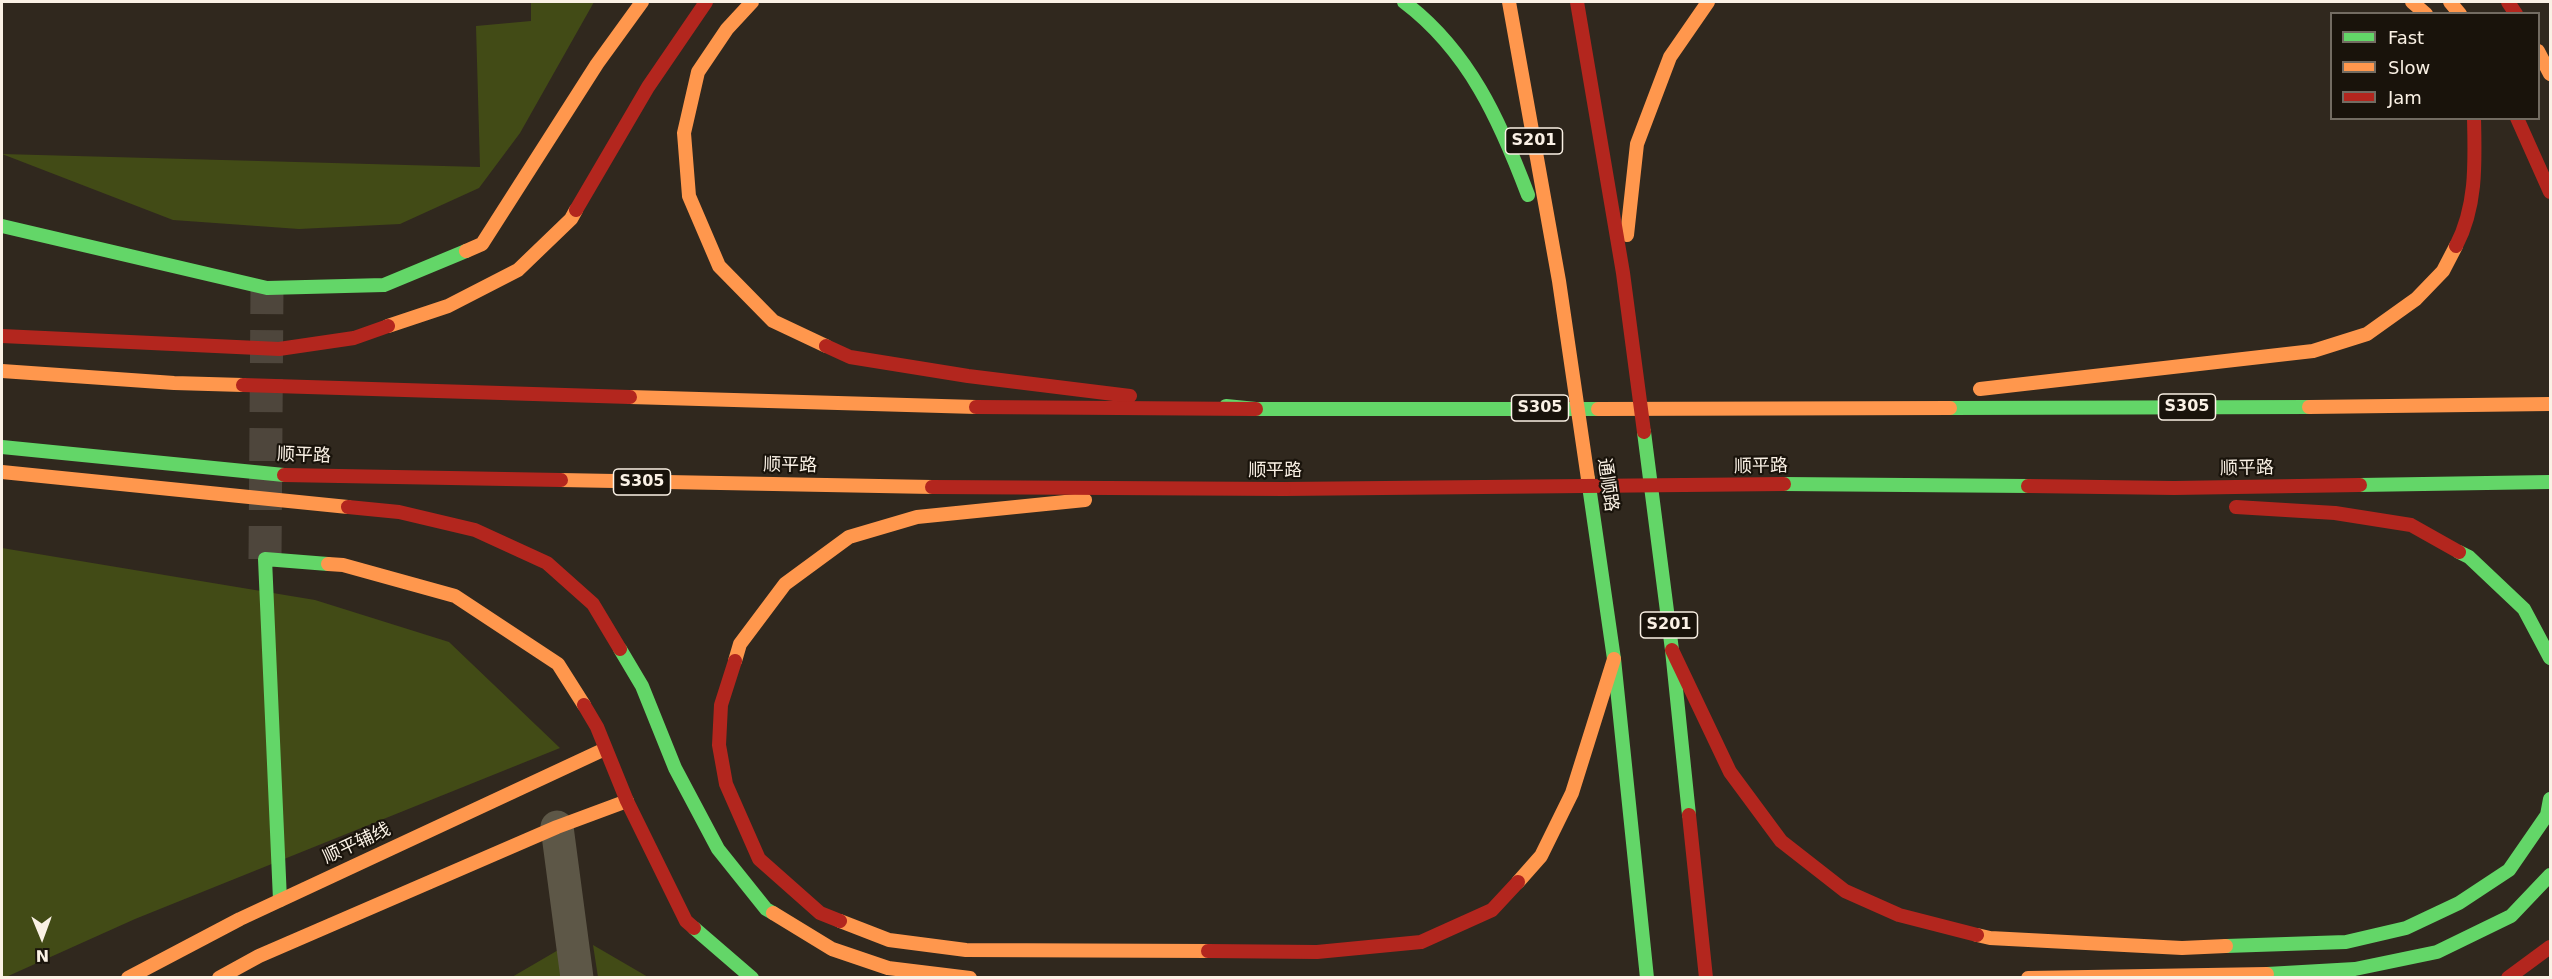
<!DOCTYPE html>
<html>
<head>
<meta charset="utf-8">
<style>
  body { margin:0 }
  #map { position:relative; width:2552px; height:979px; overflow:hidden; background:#30281e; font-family:"DejaVu Sans",sans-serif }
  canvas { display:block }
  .frame { position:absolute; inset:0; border:3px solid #faf1e5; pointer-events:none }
  .legend { position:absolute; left:2330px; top:12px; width:210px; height:108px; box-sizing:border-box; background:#19130b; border:2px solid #736c62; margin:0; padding:8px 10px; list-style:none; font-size:18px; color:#faf1e5 }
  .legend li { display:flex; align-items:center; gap:12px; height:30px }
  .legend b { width:30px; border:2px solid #736c62 }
  .north { position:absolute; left:12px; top:907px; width:60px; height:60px; -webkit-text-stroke:4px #19130b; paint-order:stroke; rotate:179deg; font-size:16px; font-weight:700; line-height:24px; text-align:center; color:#faf1e5 }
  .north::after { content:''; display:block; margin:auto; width:21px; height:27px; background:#faf1e5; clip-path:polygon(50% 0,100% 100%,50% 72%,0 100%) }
</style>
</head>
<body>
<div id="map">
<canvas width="2552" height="979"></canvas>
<div class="frame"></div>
<ul class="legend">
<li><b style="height:8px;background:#63d668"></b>Fast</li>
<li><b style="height:8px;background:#ff974d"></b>Slow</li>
<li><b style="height:8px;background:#b3261e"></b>Jam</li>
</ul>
<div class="north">N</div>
</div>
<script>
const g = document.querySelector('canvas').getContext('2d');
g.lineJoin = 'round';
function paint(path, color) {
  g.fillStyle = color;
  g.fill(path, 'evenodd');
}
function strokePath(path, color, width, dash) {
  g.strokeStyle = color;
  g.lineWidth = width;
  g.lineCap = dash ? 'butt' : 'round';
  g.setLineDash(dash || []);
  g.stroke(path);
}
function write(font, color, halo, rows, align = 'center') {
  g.font = font + ' "DejaVu Sans","Noto Sans SC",sans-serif';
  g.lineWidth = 4.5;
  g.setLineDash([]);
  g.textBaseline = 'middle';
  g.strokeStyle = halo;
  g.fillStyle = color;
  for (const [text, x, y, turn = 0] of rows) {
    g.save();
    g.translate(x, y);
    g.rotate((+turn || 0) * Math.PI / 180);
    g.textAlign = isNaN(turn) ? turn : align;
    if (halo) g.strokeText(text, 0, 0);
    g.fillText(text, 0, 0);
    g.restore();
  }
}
const green = new Path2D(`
  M531,2H594L520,133L479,188L400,224L299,229L173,220L2,154L480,167L476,26L531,21Z
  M2,548L315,600L449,642L560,748L135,919L6,977H2Z
  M593,945L648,977H598Z
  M560,949L563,977H512Z`);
const secondaryTunnel = new Path2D(`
  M265,559L267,288`);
const street = new Path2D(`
  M557,827L577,978`);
const fast = new Path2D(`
  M1404,2C1469,51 1500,121 1528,195
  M2,226L267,288L384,285L466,251
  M1226,406L1256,409H1598
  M1950,408L2309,407
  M1644,432L1672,650L1689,815
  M1588,479L1614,659L1647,978
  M1784,484L2028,486
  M2360,485L2550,482
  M2459,552L2469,557L2524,609L2550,658
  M280,900L265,559L328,564
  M694,928L752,978
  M2226,946L2346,942L2406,928L2459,903L2509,870L2547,815L2550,799
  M2267,974L2355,969L2437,952L2511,916L2550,875`);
const slow = new Path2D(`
  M752,2L727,29L698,72L684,133L689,196L719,266L773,321L826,346
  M1509,2L1559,281L1588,479
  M2412,2L2426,14
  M2450,2L2460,14
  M2538,51L2550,74
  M1627,235L1637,144L1670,57L1708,2
  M466,251L482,244L597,64L642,2
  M1980,389L2313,351L2367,334L2416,299L2443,271L2456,246
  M2309,407L2550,404
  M1598,409L1950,408
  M328,564L343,565L455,596L558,664L584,705
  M735,661L740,644L785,584L849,537L917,517L1085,500
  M1518,882L1541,856L1572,793L1614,659
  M840,921L889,940L966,950L1208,951
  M1977,935L1990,938L2182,948L2226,946
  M128,978L240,919L605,749
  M219,978L259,956L557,827L627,801
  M2028,978L2267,974`);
const jam = new Path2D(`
  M1577,2L1623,273L1644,432
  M2508,2L2516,14
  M2517,118L2550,192
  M2456,246C2477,206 2475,162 2474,118
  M826,346L850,357L968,376L1130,396
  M2028,486L2174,488L2360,485
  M1284,489L1784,484
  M2236,507L2335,513L2411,525L2459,552
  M1672,650L1730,772L1781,841L1845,891L1899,915L1977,935
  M735,661L721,705L719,745L726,784L759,859L820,913L840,921
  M584,705L597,727L627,801L686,921L694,928
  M1689,815L1706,978
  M1208,951L1317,952L1421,942L1492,910L1518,882
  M2508,978L2550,947`);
const fastBridge = new Path2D(`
  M2,447L284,475
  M620,649L642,686L675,768L718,849L766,909L773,913`);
const slowBridge = new Path2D(`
  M388,326L448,306L518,270L571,219L576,210
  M2,371L174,383L243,385
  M630,397L976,407
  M2,472L348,507
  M561,480L932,487
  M773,913L832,949L888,968L970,978`);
const jamBridge = new Path2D(`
  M576,210L648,87L706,2
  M2,336L279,349L354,338L388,326
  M243,385L630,397
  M976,407L1256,409
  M284,475L561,480
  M932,487L1284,489
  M348,507L399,512L475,530L547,563L593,604L620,649`);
const shields = [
  [1534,141,57],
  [2187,407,57],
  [1540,408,57],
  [642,482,57],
  [1669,625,57]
];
const shieldNames = [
  ["S201",1534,141],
  ["S305",2187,407],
  ["S305",1540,408],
  ["S305",642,482],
  ["S201",1669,625]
];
const streetNames = [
  ["顺平路",304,456,2],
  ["顺平路",790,466,1],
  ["顺平路",1761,467,-1],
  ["顺平路",2247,469,-1],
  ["顺平路",1275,471],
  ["通顺路",1607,485,82],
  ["顺平辅线",357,844,-25]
];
paint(green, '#424b16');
strokePath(secondaryTunnel, '#4e463c', 33, [33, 16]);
strokePath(street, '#5d5747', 33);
strokePath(fast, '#63d668', 14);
strokePath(slow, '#ff974d', 14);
strokePath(jam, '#b3261e', 14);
strokePath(fastBridge, '#63d668', 14);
strokePath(slowBridge, '#ff974d', 14);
strokePath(jamBridge, '#b3261e', 14);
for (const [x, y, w] of shields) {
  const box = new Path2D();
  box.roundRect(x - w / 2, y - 13, w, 26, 4.5);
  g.fillStyle = '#19130b';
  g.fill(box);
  strokePath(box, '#faf1e5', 1.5);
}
write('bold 16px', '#faf1e5', null, shieldNames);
write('18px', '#faf1e5', '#19130b', streetNames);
</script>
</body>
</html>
